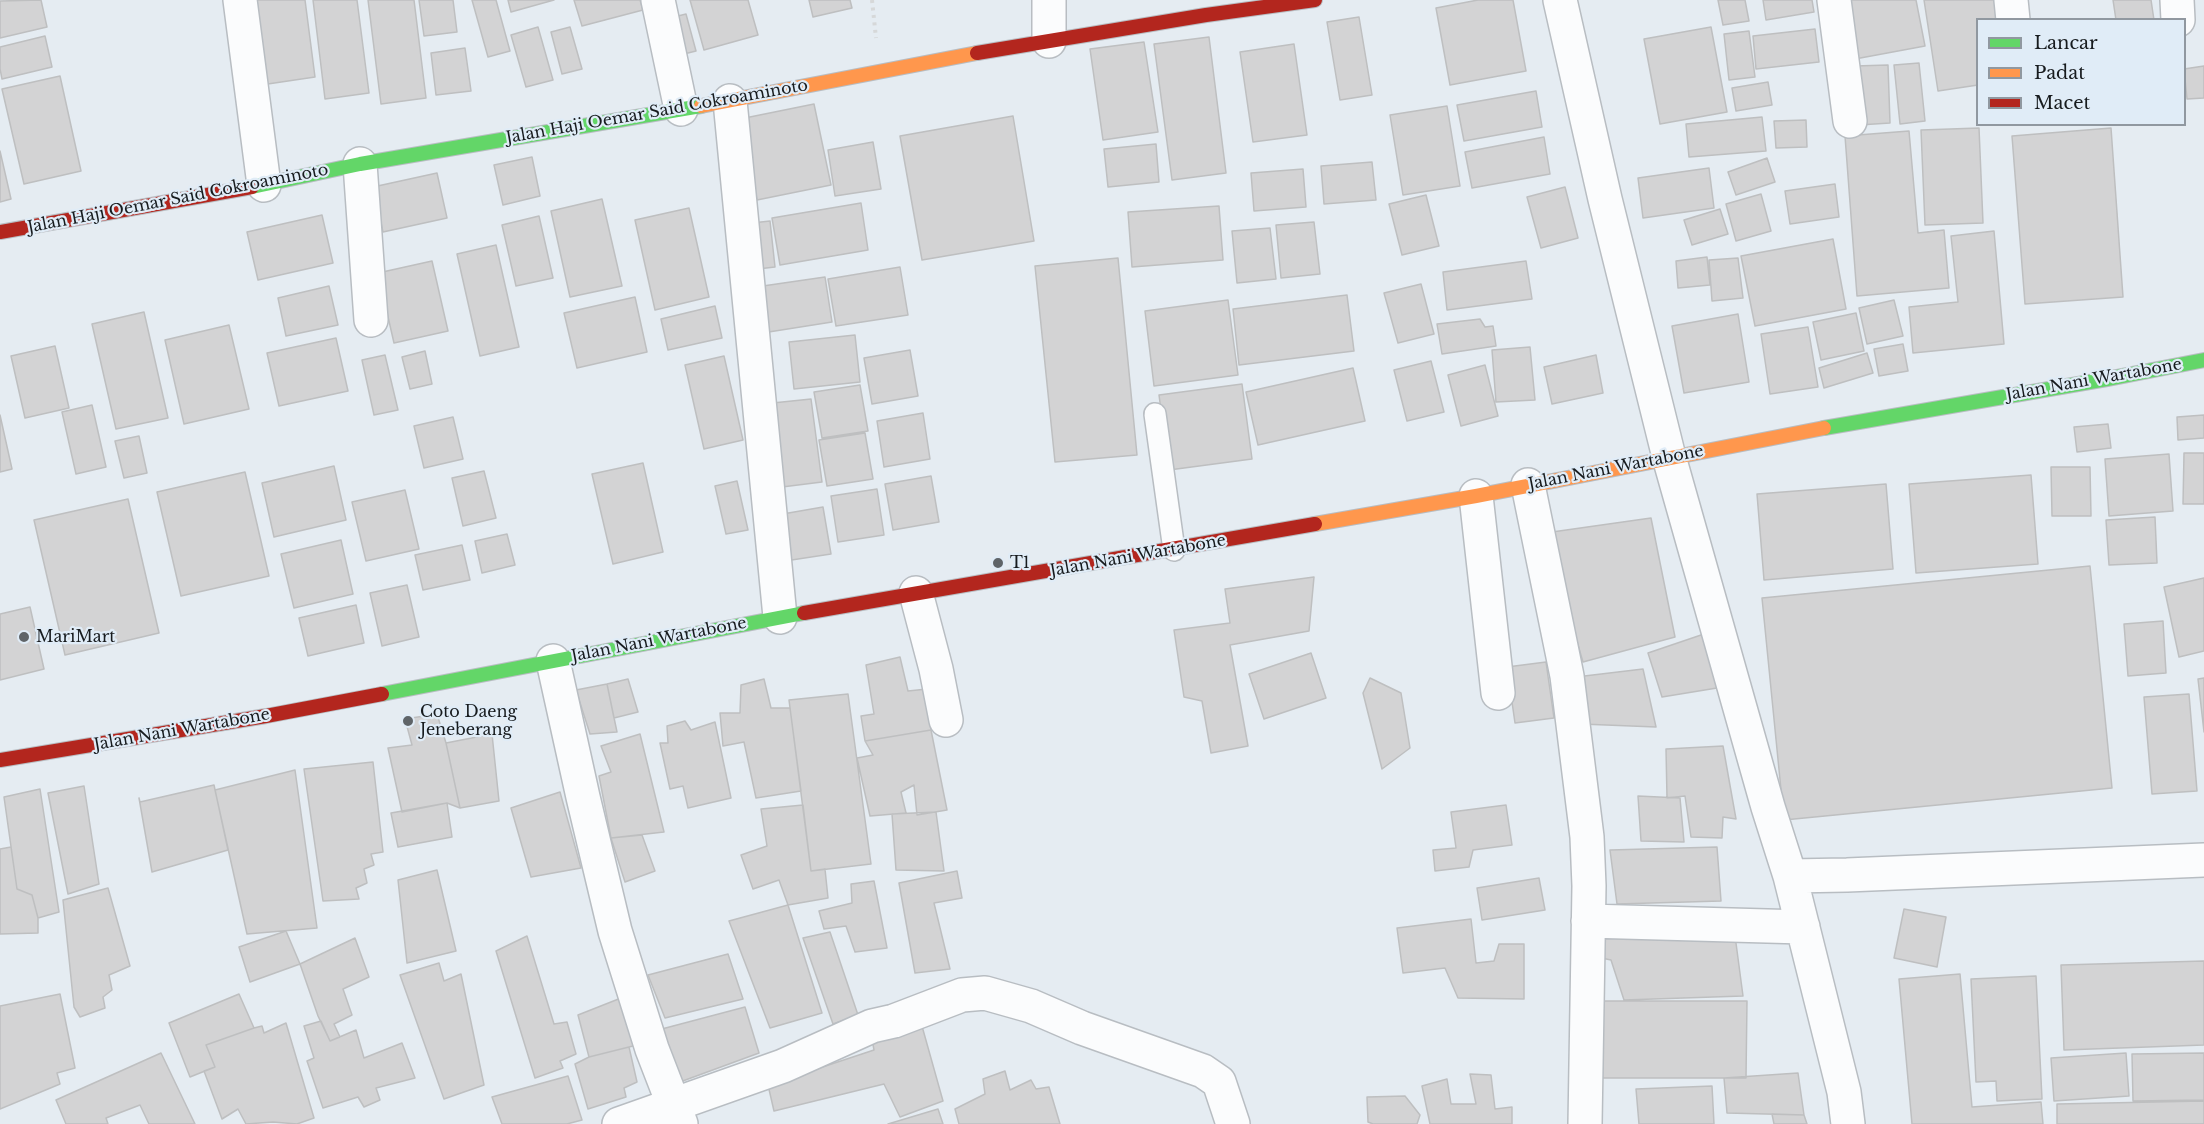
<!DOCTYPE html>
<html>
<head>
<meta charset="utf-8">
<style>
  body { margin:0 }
  #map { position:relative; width:2204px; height:1124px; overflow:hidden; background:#e5ecf2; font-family:"Libre Baskerville",serif }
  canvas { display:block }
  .legend { position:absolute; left:1976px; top:18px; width:210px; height:108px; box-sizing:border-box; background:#e0ecf7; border:2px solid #9098a0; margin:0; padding:8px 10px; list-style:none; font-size:18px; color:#171b1e }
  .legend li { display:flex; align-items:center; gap:12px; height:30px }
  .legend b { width:30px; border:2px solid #9098a0 }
</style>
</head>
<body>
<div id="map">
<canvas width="2204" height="1124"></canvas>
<ul class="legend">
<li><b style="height:8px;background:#63d668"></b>Lancar</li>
<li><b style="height:8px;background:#ff974d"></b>Padat</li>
<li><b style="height:8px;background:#b3261e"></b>Macet</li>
</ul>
</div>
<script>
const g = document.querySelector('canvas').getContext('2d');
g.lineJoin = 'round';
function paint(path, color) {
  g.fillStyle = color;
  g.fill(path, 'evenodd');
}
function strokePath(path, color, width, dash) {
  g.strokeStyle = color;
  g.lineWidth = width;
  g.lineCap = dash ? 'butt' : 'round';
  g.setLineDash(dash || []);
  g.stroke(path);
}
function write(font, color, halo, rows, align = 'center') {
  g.font = font + ' "Libre Baskerville",serif';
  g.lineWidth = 4.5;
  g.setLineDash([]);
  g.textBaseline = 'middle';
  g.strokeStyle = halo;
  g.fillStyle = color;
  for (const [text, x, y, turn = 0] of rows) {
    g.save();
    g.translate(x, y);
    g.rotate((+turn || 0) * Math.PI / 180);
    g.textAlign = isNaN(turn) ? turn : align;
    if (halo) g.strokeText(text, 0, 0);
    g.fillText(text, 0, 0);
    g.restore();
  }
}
const building = new Path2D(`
  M41,0L47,27L0,38V1Z
  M250,0H305L315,77L261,85Z
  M313,0H357L369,93L325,99Z
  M368,0H414L426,98L381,104Z
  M419,0H453L457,32L424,36Z
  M472,0H496L510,51L488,57Z
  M508,0H554L511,12Z
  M574,0H640L643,10L582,26Z
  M690,0H748L758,35L704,50Z
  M809,0H850L852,8L813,17Z
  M1478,0H1513L1526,71L1450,85L1436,8Z
  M1718,0H1745L1749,21L1723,25Z
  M1763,0H1812L1814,12L1766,20Z
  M1844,0H1916L1925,46L1855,59Z
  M1924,0H1996L1998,20H1978V85L1938,91Z
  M2113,0H2151L2154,20H2116Z
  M686,14L696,51L676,56L666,19Z
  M1359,17L1372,95L1340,100L1327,22Z
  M538,27L553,80L526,87L511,35Z
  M570,27L582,69L562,74L551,32Z
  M1711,27L1727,112L1660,124L1644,39Z
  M1815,29L1819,62L1756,69L1753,36Z
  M1749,31L1755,77L1729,80L1724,34Z
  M45,36L52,67L2,79L0,69V47Z
  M1209,37L1226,173L1172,180L1154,44Z
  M1144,42L1158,132L1103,140L1090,49Z
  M1294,44L1307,135L1253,142L1240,52Z
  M465,48L471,91L436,95L431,53Z
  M1919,63L1925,121L1900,124L1894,65Z
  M1888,65L1890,123L1859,125L1855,66Z
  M2204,66V98L2187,99L2184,69Z
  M60,76L81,171L24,184L2,89Z
  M1768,82L1772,105L1736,111L1732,88Z
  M1536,91L1542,127L1464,141L1457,105Z
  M814,104L831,185L757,200L740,119Z
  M1447,106L1460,186L1403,195L1390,115Z
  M1013,116L1034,241L922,260L900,136Z
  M1762,117L1766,151L1689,157L1686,124Z
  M1806,120L1807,147L1776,148L1774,121Z
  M1979,128L1983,223L1925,225L1921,130Z
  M2111,128L2123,297L2025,304L2012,136Z
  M1909,131L1918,233L1944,230L1949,288L1857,296L1845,136Z
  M1544,137L1550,174L1472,188L1465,152Z
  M873,142L881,189L835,196L828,150Z
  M1156,144L1159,182L1108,187L1104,149Z
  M0,151L11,199L0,202Z
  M532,157L540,196L503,205L494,165Z
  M1767,158L1775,182L1736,195L1728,172Z
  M1372,162L1376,200L1324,204L1321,166Z
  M1709,168L1714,208L1643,218L1638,178Z
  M1303,169L1306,207L1254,211L1251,173Z
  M437,173L447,218L383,232L373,187Z
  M1835,184L1839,217L1790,224L1785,191Z
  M1565,187L1578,238L1541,248L1527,197Z
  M1761,194L1771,231L1736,241L1726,204Z
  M1426,195L1439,246L1402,255L1389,204Z
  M602,199L622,286L570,297L551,211Z
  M861,203L868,250L780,265L772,218Z
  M1219,206L1223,260L1132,267L1128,212Z
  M689,208L709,297L655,310L635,220Z
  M1720,209L1728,234L1692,245L1684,220Z
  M322,215L333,263L258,280L247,232Z
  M539,216L553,278L516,286L502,225Z
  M770,221L775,267L749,270L743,224Z
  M1314,222L1320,274L1281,278L1276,225Z
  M1270,228L1276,279L1237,283L1232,231Z
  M1994,231L2004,344L1913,353L1909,307L1958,302L1951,236Z
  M1833,239L1846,309L1755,326L1741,256Z
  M496,245L519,347L480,356L457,254Z
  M1707,257L1710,285L1678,288L1676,261Z
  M1118,258L1137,455L1055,462L1035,266Z
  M1738,258L1743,298L1712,301L1709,260Z
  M432,261L448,331L394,343L378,273Z
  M1526,261L1532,299L1447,310L1443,272Z
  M900,267L908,315L836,326L828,279Z
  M825,277L832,322L756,334L749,288Z
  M1421,284L1434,334L1398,343L1384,293Z
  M329,286L338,325L286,336L278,298Z
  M1347,295L1354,351L1239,365L1233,309Z
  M635,297L647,352L577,368L564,313Z
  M1228,300L1238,375L1154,386L1145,311Z
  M1894,300L1903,336L1867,344L1859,308Z
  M715,306L722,338L668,350L661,319Z
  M144,312L168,418L116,429L92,324Z
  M1856,313L1864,351L1821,360L1813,322Z
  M1738,314L1749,382L1684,393L1672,326Z
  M1480,319L1485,327L1493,326L1496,346L1442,354L1437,324Z
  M229,325L249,409L184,424L165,340Z
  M1808,327L1818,387L1770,394L1761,334Z
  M855,335L860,382L794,389L789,342Z
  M336,338L348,391L279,406L267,353Z
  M1903,344L1908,371L1879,376L1874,349Z
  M55,346L69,408L25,418L11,356Z
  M1530,347L1535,400L1496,402L1492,350Z
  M910,350L918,396L872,404L864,358Z
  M425,351L432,384L410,389L402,357Z
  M1867,353L1873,373L1824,388L1819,368Z
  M385,355L398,410L374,415L362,360Z
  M1596,355L1603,393L1552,404L1544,367Z
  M724,356L743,440L704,449L685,365Z
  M1431,361L1444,412L1407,421L1394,370Z
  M1485,365L1498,416L1461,426L1448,375Z
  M1353,368L1365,421L1258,445L1246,392Z
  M1242,384L1252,459L1169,470L1159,395Z
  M860,385L868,431L822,438L814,392Z
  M811,399L822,482L774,488L763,404Z
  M92,405L106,467L76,474L62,412Z
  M923,413L930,459L884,467L877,421Z
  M0,415L12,469L0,472Z
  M2204,415V438L2178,440L2177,417Z
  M453,417L463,459L424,468L414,426Z
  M2108,424L2111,448L2077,452L2074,427Z
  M865,433L873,479L827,486L819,440Z
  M139,436L147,473L124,478L115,441Z
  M2184,453H2204V504H2183Z
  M2169,454L2173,511L2109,516L2105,459Z
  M643,463L663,552L613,564L592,474Z
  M334,466L346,520L274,537L262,483Z
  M2051,467H2090L2091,516H2052Z
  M484,471L496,518L463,526L452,478Z
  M245,472L269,576L181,596L157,492Z
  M2031,475L2038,564L1916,573L1909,484Z
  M931,476L939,522L893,530L885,484Z
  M737,481L748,530L726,534L715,486Z
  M1886,484L1893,569L1764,580L1757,494Z
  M877,489L884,535L838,542L831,496Z
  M405,490L419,549L366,561L352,502Z
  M128,499L159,633L65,655L34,520Z
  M823,507L831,554L785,561L777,515Z
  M2155,517L2157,563L2109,565L2106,520Z
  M1651,518L1675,637L1583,662L1545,533Z
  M507,534L515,565L482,573L475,541Z
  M341,540L353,594L294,608L281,554Z
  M462,545L470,580L423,590L415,555Z
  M2090,566L2112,788L1784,820L1762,598Z
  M1314,577L1309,631L1230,645L1248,746L1211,753L1202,701L1184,697L1174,630L1230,623L1225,589Z
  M2204,578V651L2179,657L2164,587Z
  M407,585L419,637L382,646L370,593Z
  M356,605L364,643L308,656L299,618Z
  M30,607L44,669L0,680V614Z
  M2163,621L2166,673L2128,676L2124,624Z
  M1704,634L1717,688L1662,697L1648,653Z
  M1311,653L1326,698L1264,719L1249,674Z
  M900,657L908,691L927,689L931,730L865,741L861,716L874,714L866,665Z
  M1546,662L1554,718L1515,723L1507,667Z
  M1643,669L1656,727L1581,724L1576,677Z
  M1370,678L1401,693L1410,748L1382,769L1363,693Z
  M2204,678V732L2198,679Z
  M628,679L638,712L614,718L607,684Z
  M764,679L771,708H790L801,791L756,798L744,742L723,746L720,713H740L741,685Z
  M607,684L617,732L590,734L576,690Z
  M848,694L871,864L811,871L789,700Z
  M2189,694L2197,791L2152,794L2144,697Z
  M437,714L446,743L460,808L447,803L402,812L388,748L412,745L405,719Z
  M685,721L691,730L715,722L731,798L688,808L683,786L670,789L660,743H668L667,726Z
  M931,730L947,810L917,815L914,785L901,792L906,813L870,816L857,758L873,755L865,741Z
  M492,734L499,801L460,808L446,743Z
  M640,734L664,832L611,838L599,776L611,772L601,746Z
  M1723,746L1736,819L1723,817L1722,838L1691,837L1685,796L1667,798L1666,749Z
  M373,762L383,852L371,854L374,865L364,869L367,883L356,888L359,899L323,901L304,769Z
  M295,770L317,928L247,934L215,790Z
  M214,785L228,850L152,872L139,798L140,802Z
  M84,786L99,884L68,894L48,793Z
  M40,789L59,912L38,918L32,895L17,889L4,797Z
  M560,792L581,868L531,877L511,808Z
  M1638,796L1680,798L1684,842L1641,841Z
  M447,803L452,837L398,847L391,813Z
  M803,805L811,871L825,869L828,898L788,905L779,880L753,889L741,855L767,846L761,809Z
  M1506,805L1512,845L1473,850L1469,867L1435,871L1433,850L1456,848L1451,812Z
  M936,812L944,871L896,870L892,814Z
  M642,835L655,871L625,882L611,838Z
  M11,847L17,889L32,895L38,918V933L0,934V849Z
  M1717,847L1721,901L1617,904L1610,850Z
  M437,870L456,951L407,963L398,880Z
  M957,871L962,898L934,903L950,969L915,973L899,883Z
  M1539,878L1545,910L1482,920L1477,888Z
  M874,881L887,948L855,952L846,926L824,929L819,911L852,903L851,884Z
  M108,888L130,966L109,975L112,990L103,997L105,1008L80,1017L74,1007L63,900Z
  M788,905L822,1013L770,1028L729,921Z
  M1904,909L1946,917L1937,967L1894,958Z
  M1471,919L1476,963L1494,961L1499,944H1524V999L1458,998L1445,968L1403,973L1397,928Z
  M1591,927L1734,928L1743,996L1624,1000L1611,960L1592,956Z
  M286,931L300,964L250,982L239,947Z
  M830,932L858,1015L833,1024L803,938Z
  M527,936L554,1024L567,1022L576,1054L560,1061L563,1068L535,1078L496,951Z
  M355,938L369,977L343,989L352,1015L334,1024L340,1037L330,1041L318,1016L300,964Z
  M728,954L743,999L665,1018L648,975Z
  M2204,961V1045L2064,1050L2061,965Z
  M439,963L444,981L461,974L484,1085L444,1099L400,975Z
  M1960,974L1972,1107L2041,1102L2043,1124H1912L1899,979Z
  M2036,976L2042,1099L1997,1101L1996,1081L1976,1082L1971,979Z
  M60,994L75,1068L57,1073L60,1084L0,1109V1006Z
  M239,994L254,1028L206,1045L215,1067L190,1077L169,1023Z
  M621,998L637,1045L589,1057L578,1015Z
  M1590,1001H1747L1746,1078H1591Z
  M745,1007L759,1053L680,1082L658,1030Z
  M920,1019L943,1101L900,1117L884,1084L774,1111L768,1085L874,1050L872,1039Z
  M321,1021L330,1041L356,1030L364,1058L402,1043L415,1078L376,1088L380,1100L364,1107L358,1097L323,1108L307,1061L314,1058L304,1026Z
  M286,1023L314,1118L297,1124L273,1122L246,1124L238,1109L222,1119L204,1071L215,1067L206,1045L254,1028L262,1026L264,1033Z
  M629,1047L637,1082L624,1088L626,1097L588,1109L575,1064L589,1057Z
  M161,1053L195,1124H149L140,1105L106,1118L108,1124H66L56,1100Z
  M2126,1053L2129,1096L2054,1101L2051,1058Z
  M2204,1053V1100L2133,1101L2132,1054Z
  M1005,1071L1010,1090L1031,1080L1036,1089L1049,1087L1060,1124H959L955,1109L985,1094L983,1079Z
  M1798,1073L1804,1115L1727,1113L1724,1078Z
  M1470,1074L1491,1075L1495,1109L1512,1107V1124H1430L1422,1086L1447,1079L1451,1104H1476Z
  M568,1076L582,1120L567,1124H502L492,1097Z
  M1712,1086L1714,1124H1639L1636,1089Z
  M1405,1096L1420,1115L1417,1124H1373L1368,1122L1367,1097Z
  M2204,1101V1124H2057V1104Z
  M938,1109L943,1124H888Z
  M1772,1114L1804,1115L1807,1124H1774Z`);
const path = new Path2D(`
  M872,0L876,38`);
const lane = new Path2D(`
  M1155,414L1174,550`);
const street = new Path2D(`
  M240,0L264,185
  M658,0L681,109
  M1049,0V41
  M1560,0L1605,199L1669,457L1768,807L1790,876L1844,1092L1848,1124
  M1834,0L1850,121
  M2011,0L2013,20
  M2177,0L2178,20
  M730,101L780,617
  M360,164L371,320
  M1528,485L1567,676L1587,837L1589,886L1585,1124
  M1476,496L1498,693
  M916,593L936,669L946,720
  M553,661L583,797L615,931L652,1049L681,1124
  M1790,876L1847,875L2204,860
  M1588,921L1803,927
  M619,1124L783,1066L872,1026L894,1021L962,995L985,993L1031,1006L1082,1028L1203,1071L1219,1082L1233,1124`);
const fast = new Path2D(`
  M252,187L360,164L701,106
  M1824,428L2107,379L2204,360
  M382,694L804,613`);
const slow = new Path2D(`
  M701,106L977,53
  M1315,524L1476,496L1824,428`);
const jam = new Path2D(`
  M977,53L1206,15L1315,0
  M0,232L252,187
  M804,613L1315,524
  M0,760L266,716L382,694`);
const markers = [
  [998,563,6,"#5f6468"],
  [24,637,6,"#5f6468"],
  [408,721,6,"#5f6468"]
];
const streetNames = [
  ["Jalan Haji Oemar Said Cokroaminoto",657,112,-10],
  ["Jalan Haji Oemar Said Cokroaminoto",178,199,-11],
  ["Jalan Nani Wartabone",2094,380,-10],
  ["Jalan Nani Wartabone",1616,468,-11],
  ["Jalan Nani Wartabone",1138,556,-10],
  ["Jalan Nani Wartabone",659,640,-11],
  ["Jalan Nani Wartabone",182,730,-10]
];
const poiNames = [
  ["T1",1010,563],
  ["MariMart",36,637],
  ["Coto Daeng",420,712],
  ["Jeneberang",420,730]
];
paint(building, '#d3d3d4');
strokePath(building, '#bebfc0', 1.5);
strokePath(lane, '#b8bdc2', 24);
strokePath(street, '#b8bdc2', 36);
strokePath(fast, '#b8bdc2', 16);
strokePath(slow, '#b8bdc2', 16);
strokePath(jam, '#b8bdc2', 16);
strokePath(path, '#d6d8d9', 4, [3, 4.5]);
strokePath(lane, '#fbfcfd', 21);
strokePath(street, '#fbfcfd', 33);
strokePath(fast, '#63d668', 14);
strokePath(slow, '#ff974d', 14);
strokePath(jam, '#b3261e', 14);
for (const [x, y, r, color] of markers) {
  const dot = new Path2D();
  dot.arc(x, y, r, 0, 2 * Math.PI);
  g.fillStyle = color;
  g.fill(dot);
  strokePath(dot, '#e0ecf7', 2);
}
write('16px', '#171b1e', '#e0ecf7', streetNames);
write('16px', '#171b1e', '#e0ecf7', poiNames, 'left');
</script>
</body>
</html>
